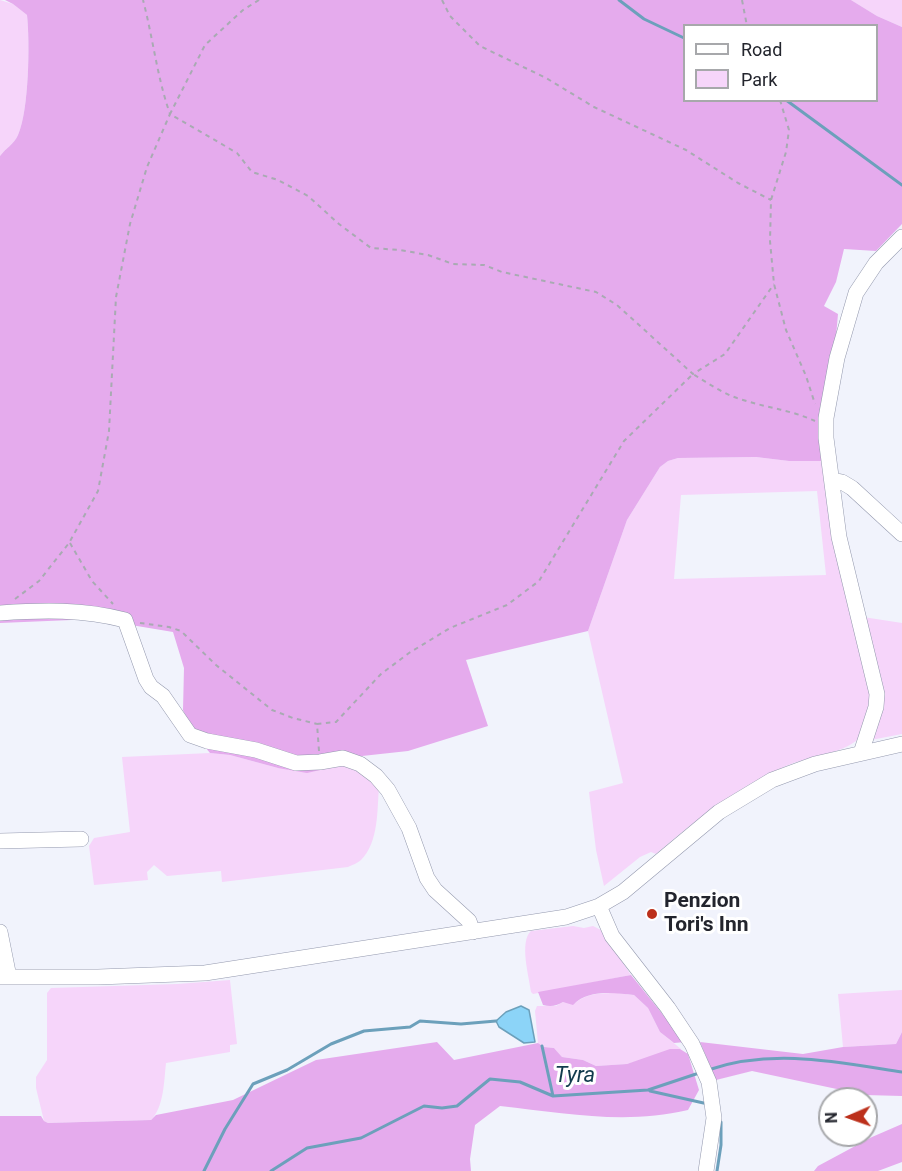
<!DOCTYPE html>
<html>
<head>
<meta charset="utf-8">
<style>
  body { margin:0 }
  #map { position:relative; width:902px; height:1171px; overflow:hidden; background:#f1f3fc; font-family:Roboto,sans-serif }
  canvas { display:block }
  .legend { position:absolute; left:683px; top:24px; width:195px; height:78px; box-sizing:border-box; background:#fff; border:2px solid #a7a8ab; margin:0; padding:8px 10px; list-style:none; font-size:18px; color:#23252d }
  .legend li { display:flex; align-items:center; gap:12px; height:30px }
  .legend b { width:30px; border:2px solid #a7a8ab }
  .north { position:absolute; left:818px; top:1087px; width:60px; height:60px; box-sizing:border-box; background:#fff; border:2px solid #a7a8ab; border-radius:50%; rotate:268deg; font-size:16px; font-weight:700; line-height:24px; text-align:center; color:#23252d }
  .north::after { content:''; display:block; margin:auto; width:21px; height:27px; background:#bc301b; clip-path:polygon(50% 0,100% 100%,50% 72%,0 100%) }
</style>
</head>
<body>
<div id="map">
<canvas width="902" height="1171"></canvas>
<ul class="legend">
<li><b style="height:8px;background:#fff"></b>Road</li>
<li><b style="height:16px;background:#f6d5fa"></b>Park</li>
</ul>
<div class="north">N</div>
</div>
<script>
const g = document.querySelector('canvas').getContext('2d');
g.lineJoin = 'round';
function paint(path, color) {
  g.fillStyle = color;
  g.fill(path, 'evenodd');
}
function strokePath(path, color, width, dash) {
  g.strokeStyle = color;
  g.lineWidth = width;
  g.lineCap = dash ? 'butt' : 'round';
  g.setLineDash(dash || []);
  g.stroke(path);
}
function write(font, color, halo, rows, align = 'center') {
  g.font = font + ' Roboto,sans-serif';
  g.lineWidth = 6;
  g.setLineDash([]);
  g.textBaseline = 'middle';
  g.strokeStyle = halo;
  g.fillStyle = color;
  for (const [text, x, y, turn = 0] of rows) {
    g.save();
    g.translate(x, y);
    g.rotate((+turn || 0) * Math.PI / 180);
    g.textAlign = isNaN(turn) ? turn : align;
    if (halo) g.strokeText(text, 0, 0);
    g.fillText(text, 0, 0);
    g.restore();
  }
}
const green = new Path2D(`
  M0,0L13,4L27,15C30,42 29,111 18,135C14,144 6,148 0,156Z
  M851,0H902V27L877,16Z
  M756,457L789,461H825L872,691C871,705 869,728 858,739C843,754 806,757 786,766C737,787 696,820 656,854L651,852L640,857L604,886L596,850L589,792L623,783L588,631L627,520L660,467L668,461L678,458ZM817,491L826,575L674,579L681,495Z
  M863,617L902,623V734L871,740L882,696Z
  M210,753L230,755L278,768L342,765L367,773L379,787C377,810 379,842 361,860C358,863 352,865 348,867L222,882L221,871L167,876L154,865L147,872L148,880L94,885L89,846L94,838L130,832L122,757Z
  M573,926L584,928L593,926L601,930L631,975L533,994L531,992C529,976 519,942 531,931Z
  M230,980L237,1044L230,1045V1052L166,1063C164,1081 164,1107 151,1120L48,1123L44,1121L36,1088V1077L47,1060V993L51,988L177,984Z
  M902,990V1032L896,1044L843,1047L838,994Z
  M617,993L634,995L648,1008L660,1032L681,1049L627,1064L596,1066L583,1060L562,1057L554,1048L544,1047L538,1043L535,1011L537,1006H556L563,1002L575,1003C587,993 602,993 617,993Z`);
const forest = new Path2D(`
  M5,0H851L877,16L902,27V224L876,251L844,249L836,282L824,306L838,314L825,461H789L756,457L678,458L668,461L660,467L627,520L588,631L466,660L488,726L408,751L362,756L342,765L307,773L278,768L230,755L210,753L194,734L183,710L184,668L173,632L95,619L0,623V156C6,148 14,144 18,135C29,111 30,42 27,15L13,4ZM684,26H876V100H684Z
  M631,975L685,1042L674,1043L660,1032L648,1008L634,995C614,993 588,989 573,1005L563,1002C556,1006 551,1007 543,1005L538,992Z
  M902,1032V1096L865,1095L752,1071L716,1080L700,1042L803,1054L843,1047L896,1044Z
  M437,1042L454,1060L538,1043L544,1047L554,1048L562,1057L583,1060L596,1066L627,1064L670,1049H680L688,1054L699,1090L688,1110C625,1125 564,1113 500,1106L475,1125L470,1159L471,1171H0V1116H41L44,1121L48,1123L151,1120L156,1115L233,1100L316,1060Z
  M902,1124V1162L878,1171H814L818,1166L872,1137Z`);
const water = new Path2D(`
  M521,1006L529,1010L535,1042L524,1043L499,1027L496,1021L506,1012Z`);
const stream = new Path2D(`
  M619,0L644,19L684,38
  M786,100L902,185
  M542,1046L553,1096
  M708,1070C772,1048 837,1062 902,1072
  M650,1091L708,1104
  M204,1171L225,1129L253,1084L287,1070L331,1044L364,1031L410,1027L420,1021L461,1024L496,1021
  M271,1171L307,1148L361,1138L424,1106L442,1108L457,1106L490,1079L520,1082L553,1096L648,1090L699,1073
  M717,1171L721,1145V1122`);
const path = new Path2D(`
  M259,0L243,10L205,45L170,114L237,153L252,172L278,180L308,196L339,224L371,248L400,250L428,255L453,264L484,265L502,272L596,292L617,305L693,374L725,354L774,284
  M442,0L450,16L480,46L546,78L594,107L686,150L738,183L771,200
  M742,0L747,26
  M780,100L789,130L786,152L771,200L770,241L774,284L786,330L806,376L815,404
  M70,543L92,581L113,604
  M15,599L39,581L69,543L98,491L109,431L116,297L130,224L147,167L170,114C157,77 153,38 143,0
  M140,623L169,627L181,631L216,665L272,710L293,718L317,724
  M319,751L317,724L336,722L381,674L409,653L450,628L507,605L539,581L624,441L693,374C709,384 725,395 743,400C768,408 791,410 815,421`);
const minor = new Path2D(`
  M832,480L842,482L852,488L902,534
  M0,613C42,610 83,609 125,620L146,679L151,687L163,696L190,735L207,741L256,750L296,763L320,762L343,758L360,764L376,776L388,790L409,828L427,878L435,890L469,921L473,932
  M861,753L876,707L877,694L839,537L826,438V418L837,358L856,293L876,263L902,237
  M0,841L81,839
  M599,906L612,936L668,1008L692,1044L709,1082L714,1118L706,1171
  M0,932L9,977
  M0,977H98L205,973L566,917L599,906L623,892L719,812L772,780L815,764L902,744`);
const markers = [
  [652,914,6,"#bc301b"]
];
const poiNames = [
  ["Penzion",664,902],
  ["Tori's Inn",664,926]
];
const waterNames = [
  ["Tyra",575,1076]
];
paint(green, '#f6d5fa');
paint(forest, '#e5abed');
paint(water, '#8cd4f8');
strokePath(water, '#6ca0bb', 1.5);
strokePath(stream, '#6ca0bb', 3);
strokePath(minor, '#9499ae', 16);
strokePath(path, '#a8aab2', 2, [4.5, 4.5]);
strokePath(minor, '#fff', 15);
for (const [x, y, r, color] of markers) {
  const dot = new Path2D();
  dot.arc(x, y, r, 0, 2 * Math.PI);
  g.fillStyle = color;
  g.fill(dot);
  strokePath(dot, '#fff', 2);
}
write('bold 21px', '#23252d', '#fff', poiNames, 'left');
write('italic 22px', '#113b4d', '#fff', waterNames);
</script>
</body>
</html>
